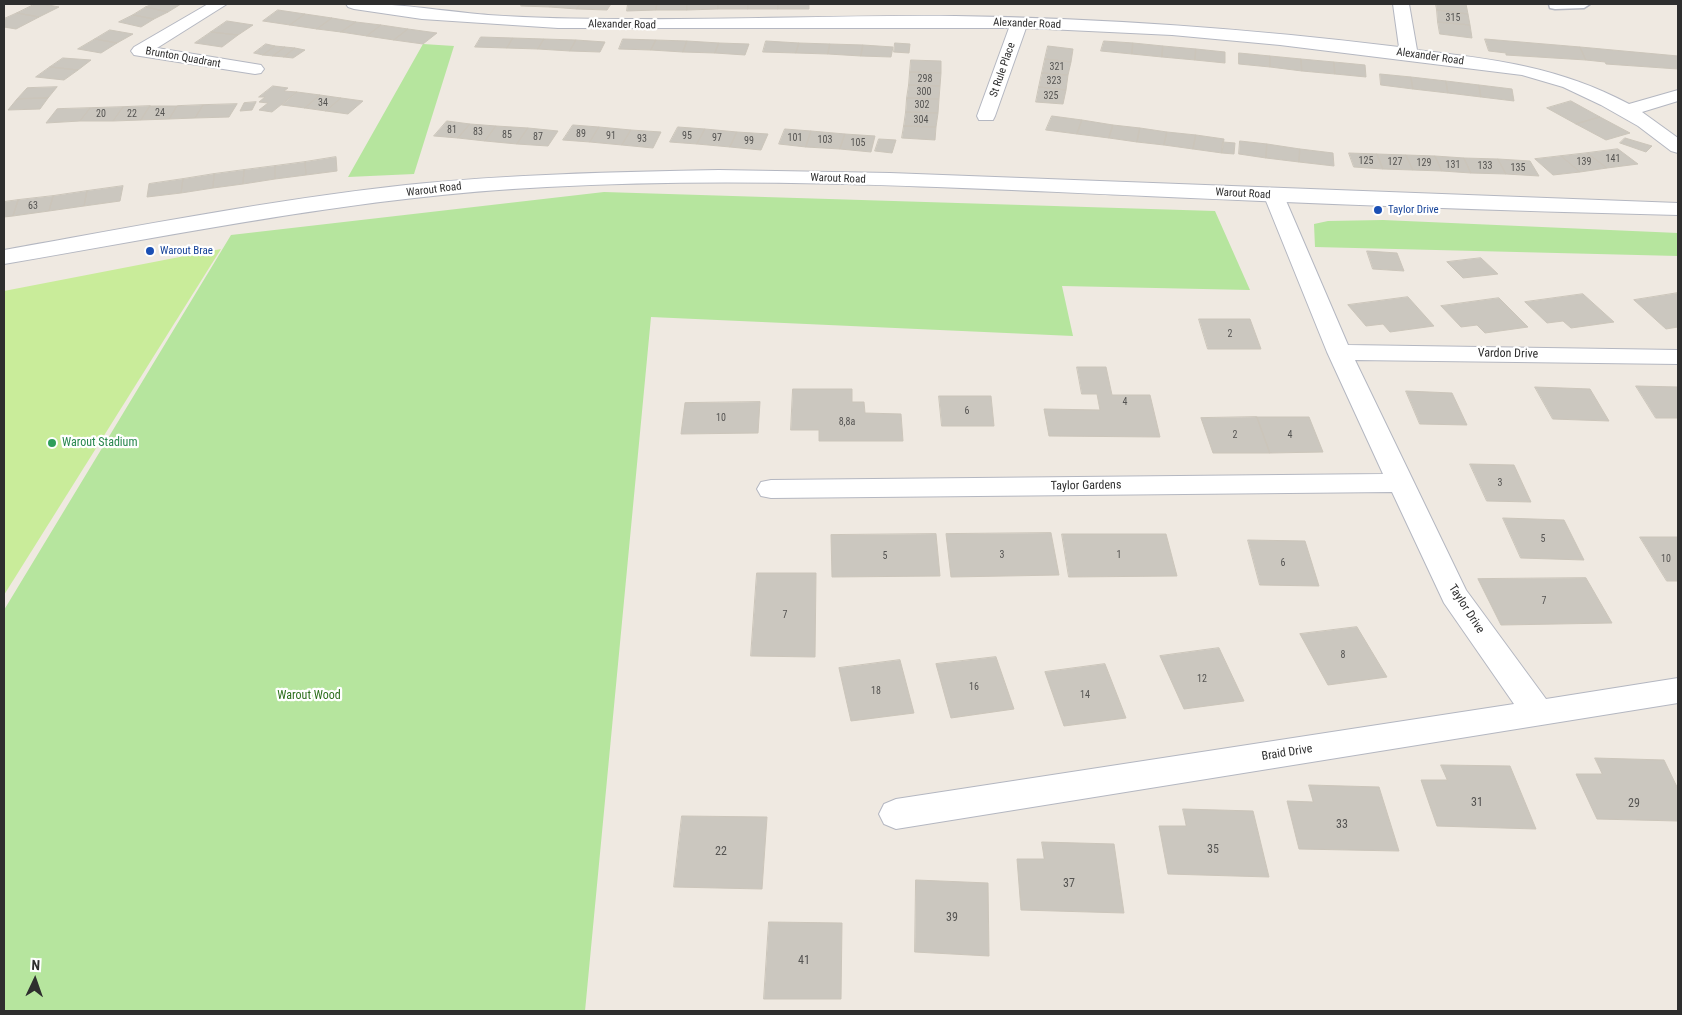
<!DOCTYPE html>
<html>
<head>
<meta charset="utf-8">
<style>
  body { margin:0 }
  #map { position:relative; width:1682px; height:1015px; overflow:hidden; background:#efe9e1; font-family:"Roboto Condensed",sans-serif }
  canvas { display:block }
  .frame { position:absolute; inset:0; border:5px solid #2e2e2e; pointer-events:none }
  .north { position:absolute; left:10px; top:955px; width:50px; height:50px; -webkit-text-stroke:4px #fff; paint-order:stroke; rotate:3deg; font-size:14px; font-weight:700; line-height:20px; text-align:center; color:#2e2e2e }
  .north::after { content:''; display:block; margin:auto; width:18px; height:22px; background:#2e2e2e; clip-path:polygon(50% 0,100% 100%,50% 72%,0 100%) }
</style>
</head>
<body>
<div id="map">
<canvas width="1682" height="1015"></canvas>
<div class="frame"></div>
<div class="north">N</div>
</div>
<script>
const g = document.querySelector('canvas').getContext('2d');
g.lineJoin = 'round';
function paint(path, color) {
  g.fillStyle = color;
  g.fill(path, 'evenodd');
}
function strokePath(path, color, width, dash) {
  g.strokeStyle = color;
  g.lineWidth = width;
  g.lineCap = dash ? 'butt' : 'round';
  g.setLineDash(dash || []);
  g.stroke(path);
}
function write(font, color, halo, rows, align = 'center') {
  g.font = font + ' "Roboto Condensed",sans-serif';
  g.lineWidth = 4.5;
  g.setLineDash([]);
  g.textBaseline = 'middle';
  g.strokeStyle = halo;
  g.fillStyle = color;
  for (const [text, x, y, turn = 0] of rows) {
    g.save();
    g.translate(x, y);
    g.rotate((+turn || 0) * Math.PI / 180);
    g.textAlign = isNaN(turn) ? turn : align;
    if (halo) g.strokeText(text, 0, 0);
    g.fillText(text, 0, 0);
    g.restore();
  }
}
const green = new Path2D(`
  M423,44L454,46L414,174L348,177Z
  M604,192L1215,211L1250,290L1062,286L1073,336L651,317L585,1011H4V610L231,235Z
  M1383,220L1678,233V256L1315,247L1314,224L1328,221Z`);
const pitch = new Path2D(`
  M221,249L4,595V291Z`);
const building = new Path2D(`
  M35,4H43L59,7L39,17L17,13Z
  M153,4H181L168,12L146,7Z
  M522,4H552L550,7L521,6Z
  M552,4H580L577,9L550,7Z
  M580,4H611L607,10L577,9Z
  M628,4H657L656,10L627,11Z
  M657,4H687V10H656Z
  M687,4H718V9L687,10Z
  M718,4H748V9H718Z
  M748,4H778V9H748Z
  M778,4H809V9H778Z
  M1436,4H1466L1468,14L1437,10Z
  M146,7L168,12L154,19L133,15Z
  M278,10L305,14L290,25L263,21Z
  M1437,10L1468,14L1470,25L1438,22Z
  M17,13L39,17L16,29L4,27V19Z
  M305,14L332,18L317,29L290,25Z
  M133,15L154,19L141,27L119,22Z
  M332,18L356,22L341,32L317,29Z
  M227,21L253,25L238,35L211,32Z
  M356,22L381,25L367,36L341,32Z
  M1438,22L1470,25L1472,38L1440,34Z
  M381,25L408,29L394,40L367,36Z
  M408,29L437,33L423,44L394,40Z
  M110,30L133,34L117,43L95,39Z
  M211,32L238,35L222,47L195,43Z
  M481,37L513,38L507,48L475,47Z
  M513,38L544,39L538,49L507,48Z
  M95,39L117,43L101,53L78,49Z
  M544,39L576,40L570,51L538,49Z
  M623,39L656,40L651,50L619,49Z
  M1485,39L1580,47L1586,60L1506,55V53L1489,51Z
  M576,40L605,42L600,52L570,51Z
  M656,40L687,41L683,52L651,50Z
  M687,41L719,43L715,53L683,52Z
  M766,41L799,43L796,53L763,52Z
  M1104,41L1133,43L1132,54L1101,51Z
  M719,43L749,44L745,55L715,53Z
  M799,43L830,44L828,54L796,53Z
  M895,43L910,44L909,53L894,52Z
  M1133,43L1163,46L1162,57L1132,54Z
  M266,44L275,46L263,55L254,53Z
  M830,44L863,45L861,56L828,54Z
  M863,45L893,47L891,57L861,56Z
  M275,46L285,47L273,56L263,55Z
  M1048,46L1073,49L1071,62L1045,59Z
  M1163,46L1196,49L1195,60L1162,57Z
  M285,47L295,48L284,57L273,56Z
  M1580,47L1678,56V69L1606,64L1605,62L1586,60Z
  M295,48L305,50L293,58L284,57Z
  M1196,49L1225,52V63L1195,60Z
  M1239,53L1270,56V67L1239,64Z
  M1270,56L1301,59L1302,71L1270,67Z
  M63,58L91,60L78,70L50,67Z
  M1045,59L1071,62L1068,75L1042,73Z
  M1301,59L1334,62L1335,74L1302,71Z
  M911,60L941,61V73L910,72Z
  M1334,62L1365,65L1366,77L1335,74Z
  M50,67L78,70L64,80L36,77Z
  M910,72L941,73L940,86L909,85Z
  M1042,73L1068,75L1066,90L1039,87Z
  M1380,74L1411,77L1413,89L1381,85Z
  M1411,77L1446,81L1448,93L1413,89Z
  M1446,81L1479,85L1481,97L1448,93Z
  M909,85L940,86L939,99L907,98Z
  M1479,85L1512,89L1514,101L1481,97Z
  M273,86L288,88L284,91L297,92L272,112L259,110L268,103L259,102L265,97H259Z
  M57,87L48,98L17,99L27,88Z
  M1039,87L1066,90L1063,104L1036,102Z
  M297,92L320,95L305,108L282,105Z
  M320,95L341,98L326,111L305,108Z
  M48,98L40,109L8,110L17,99Z
  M341,98L363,101L348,114L326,111Z
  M907,98L939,99L938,113L906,112Z
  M1571,101L1600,117L1576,124L1547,108Z
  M256,102L252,110L240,111L244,103Z
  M237,104L229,117L195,118L203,105Z
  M203,105L195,118L169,119L177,106Z
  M150,106H177L169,119L141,120Z
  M150,106L141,120L113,121L123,107Z
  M123,107L113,121H80L90,108Z
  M90,108L80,121L46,123L57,109Z
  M906,112L938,113L936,127L904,126Z
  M1052,116L1082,120L1077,134L1046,130Z
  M1600,117L1630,133L1606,140L1576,124Z
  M1082,120L1113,125L1109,138L1077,134Z
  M447,121L470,124L458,138L434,136Z
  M470,124L496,126L485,141L458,138Z
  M573,125L599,127L590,142L563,140Z
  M1113,125L1140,128L1137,142L1109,138Z
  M496,126L528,128L517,144L485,141Z
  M904,126L936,127L935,140L902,138Z
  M599,127L631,130L622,145L590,142Z
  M678,127L705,129L697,144L670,142Z
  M528,128L558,131L548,146L517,144Z
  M1140,128L1167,132L1164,145L1137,142Z
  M705,129L737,132L730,147L697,144Z
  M785,129L811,131L806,147L779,144Z
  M631,130L661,132L653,148L622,145Z
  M811,131L845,134L840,149L806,147Z
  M737,132L768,134L761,150L730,147Z
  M1167,132L1196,135L1193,149L1164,145Z
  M845,134L875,136L871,152L840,149Z
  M1196,135L1224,139L1222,153L1193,149Z
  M1625,138L1652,146L1646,152L1620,143Z
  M879,139L896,140L892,153L875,151Z
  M1240,141L1267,144L1266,158L1239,154Z
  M1223,142L1235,143L1234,154L1222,153Z
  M1267,144L1300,149L1299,162L1266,158Z
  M1300,149L1333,153L1334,166L1299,162Z
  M1618,149L1638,164L1607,168L1587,153Z
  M1349,153L1377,154L1383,169L1354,167Z
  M1587,153L1607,168L1580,172L1561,156Z
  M1377,154L1406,155L1413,170L1383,169Z
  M1406,155L1435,156L1442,171L1413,170Z
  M1435,156L1464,158L1471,173L1442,171Z
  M1561,156L1580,172L1553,175L1535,159Z
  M336,157L337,171L306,175L305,162Z
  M1464,158L1498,159L1506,174L1471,173Z
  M1498,159L1530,161L1539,176L1506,174Z
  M305,162L306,175L275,179V166Z
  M275,166V179L243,184L244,170Z
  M244,170L243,184L213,188L214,174Z
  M214,174L213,188L181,193L183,179Z
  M183,179L181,193L147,197L149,184Z
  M123,186L120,201L84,206L87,191Z
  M87,191L84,206L49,211L53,196Z
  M53,196L49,211L13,216L18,200Z
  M18,200L13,216L4,217V202Z
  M1367,251L1397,253L1404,271L1373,269Z
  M1481,258L1498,274L1463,278L1447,262Z
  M1678,293V327L1666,329L1634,300Z
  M1583,294L1614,322L1571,328L1563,321L1547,323L1525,302Z
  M1408,297L1434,326L1390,332L1383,324L1366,326L1348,305Z
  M1499,298L1528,327L1485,333L1477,325L1461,327L1441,306Z
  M1199,319H1250L1261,349H1208Z
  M1077,367H1106L1112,395H1150L1160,437L1049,436L1044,409L1100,410L1097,394H1082Z
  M1636,386L1678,387V418H1656Z
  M1535,387L1590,389L1609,421L1553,419Z
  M793,389H852V402H864L865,413L901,414L903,441H819V430H791Z
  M1406,391L1452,393L1467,425L1420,424Z
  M939,396H991L994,426H942Z
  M760,402L758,433L681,434L685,403Z
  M1257,417L1270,453H1213L1201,418Z
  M1257,417H1309L1323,452L1270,453Z
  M1470,464L1514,465L1531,502L1487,501Z
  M1503,518L1564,520L1584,560L1521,558Z
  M1051,533L1059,575L951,577L946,534Z
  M936,534L940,576L832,577L831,535Z
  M1062,534H1166L1177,576L1069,577Z
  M1640,537H1678V581H1667Z
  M1248,540L1305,541L1319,586L1260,585Z
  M757,573H816L815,657L751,656Z
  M1586,578L1612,623L1501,625L1478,579Z
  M1357,627L1387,677L1328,685L1300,634Z
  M1219,648L1244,701L1184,709L1160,656Z
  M996,657L1014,709L951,718L936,664Z
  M900,660L914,713L851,721L839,668Z
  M1105,664L1126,718L1064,726L1045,672Z
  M1595,758L1664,760L1678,789V821L1597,819L1576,774H1602Z
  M1441,765L1510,766L1536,829L1437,826L1421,780H1447Z
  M1309,785L1379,787L1399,851L1299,849L1287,801L1313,802Z
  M1183,809L1253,811L1269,877L1168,874L1159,826H1186Z
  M682,816L767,817L762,889L674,887Z
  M1042,842L1114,844L1124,913L1021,910L1017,859H1044Z
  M916,880L988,883L989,956L915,952Z
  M769,922L842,923L841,999H764Z`);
const service = new Path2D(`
  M1549,4H1590L1584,8L1555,9L1550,8Z`);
const minor = new Path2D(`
  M208,4H227L157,48L255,64L261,65L264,69L261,73L255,74L140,56L134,55L131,51L134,47Z
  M346,4C393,2 441,11 488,15C534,18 580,19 626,19C736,20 845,15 955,16C1104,18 1252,29 1399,47L1393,4H1409L1417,50C1493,59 1560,67 1629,104L1678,90V101L1642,112L1678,138V153L1671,151L1638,126L1601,105L1563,87L1522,75L1280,45L1172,35L1026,28L995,116L993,120H979L977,116L1009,28H558L422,19L354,9L348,7Z
  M1274,190L1281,192L1284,196L1348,345L1678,350V364L1355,360L1466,590L1546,699L1678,678V703L896,829L884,824L879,814L884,804L896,799L1514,704L1444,603L1392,492L771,498L761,496L757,489L761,482L771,480L1383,474L1327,352L1264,196L1267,192Z`);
const tertiary = new Path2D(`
  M719,170L890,173L1678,203V215C1501,211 1324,204 1146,196C947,187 747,176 547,187C363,196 185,233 4,264V250C138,226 271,200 406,185C510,174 615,172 719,170Z`);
const markers = [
  [1378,210,5,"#1a4fb4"],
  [150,251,5,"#1a4fb4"],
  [52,443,5,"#2e9e5b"]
];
const numberNames = [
  ["315",1453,18],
  ["321",1057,67],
  ["298",925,79],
  ["323",1054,81],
  ["300",924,92],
  ["325",1051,96],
  ["34",323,103],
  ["302",922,105],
  ["24",160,113],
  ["20",101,114],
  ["22",132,114],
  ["304",921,120],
  ["81",452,130],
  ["83",478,132],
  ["89",581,134],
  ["85",507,135],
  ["91",611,136],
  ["95",687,136],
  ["87",538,137],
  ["97",717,138],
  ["101",795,138],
  ["93",642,139],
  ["103",825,140],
  ["99",749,141],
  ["105",858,143],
  ["141",1613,159],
  ["125",1366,161],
  ["127",1395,162],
  ["139",1584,162],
  ["129",1424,163],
  ["131",1453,165],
  ["133",1485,166],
  ["135",1518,168],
  ["63",33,206],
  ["2",1230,334],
  ["4",1125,402],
  ["6",967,411],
  ["10",721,418],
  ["8,8a",847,422],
  ["2",1235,435],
  ["4",1290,435],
  ["3",1500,483],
  ["5",1543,539],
  ["3",1002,555],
  ["1",1119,555],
  ["5",885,556],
  ["10",1666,559],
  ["6",1283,563],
  ["7",1544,601],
  ["7",785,615],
  ["8",1343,655],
  ["12",1202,679],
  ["16",974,687],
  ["18",876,691],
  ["14",1085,695]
];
const farStreetnames = [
  ["Alexander Road",1027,24,2],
  ["Alexander Road",622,25,1],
  ["Alexander Road",1430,57,8],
  ["Brunton Quadrant",183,58,10],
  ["St Rule Place",1003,70,-71],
  ["Warout Road",838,179,2],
  ["Warout Road",434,190,-7],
  ["Warout Road",1243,194,3]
];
const farTransitnames = [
  ["Taylor Drive",1388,210],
  ["Warout Brae",160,251]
];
const streetNames = [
  ["Vardon Drive",1508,354,1],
  ["Taylor Gardens",1086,486,-1],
  ["Taylor Drive",1466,609,57],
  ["Braid Drive",1287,753,-9]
];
const leisureNames = [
  ["Warout Stadium",62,443]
];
const parkNames = [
  ["Warout Wood",309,696]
];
const nearNumbernames = [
  ["31",1477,803],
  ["29",1634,804],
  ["33",1342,825],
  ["35",1213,850],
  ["22",721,852],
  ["37",1069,884],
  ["39",952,918],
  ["41",804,961]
];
paint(green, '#b6e59e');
paint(pitch, '#c9ec9a');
paint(building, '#cbc7bf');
strokePath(building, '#cbc5ba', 1);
strokePath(service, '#b4b7c1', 3);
strokePath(minor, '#b4b7c1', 2);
strokePath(tertiary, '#b4b7c1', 2);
paint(service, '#fff');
paint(minor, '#fff');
paint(tertiary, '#fff');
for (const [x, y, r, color] of markers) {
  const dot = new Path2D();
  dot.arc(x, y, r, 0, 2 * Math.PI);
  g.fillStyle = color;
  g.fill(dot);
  strokePath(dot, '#fff', 2);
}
write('10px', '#555452', null, numberNames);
write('11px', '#2e2e2e', '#fff', farStreetnames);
write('11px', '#164399', '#fff', farTransitnames, 'left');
write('12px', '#2e2e2e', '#fff', streetNames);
write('12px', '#27864d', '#fff', leisureNames, 'left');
write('12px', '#2c6e1b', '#fff', parkNames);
write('12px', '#555452', null, nearNumbernames);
</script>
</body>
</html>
